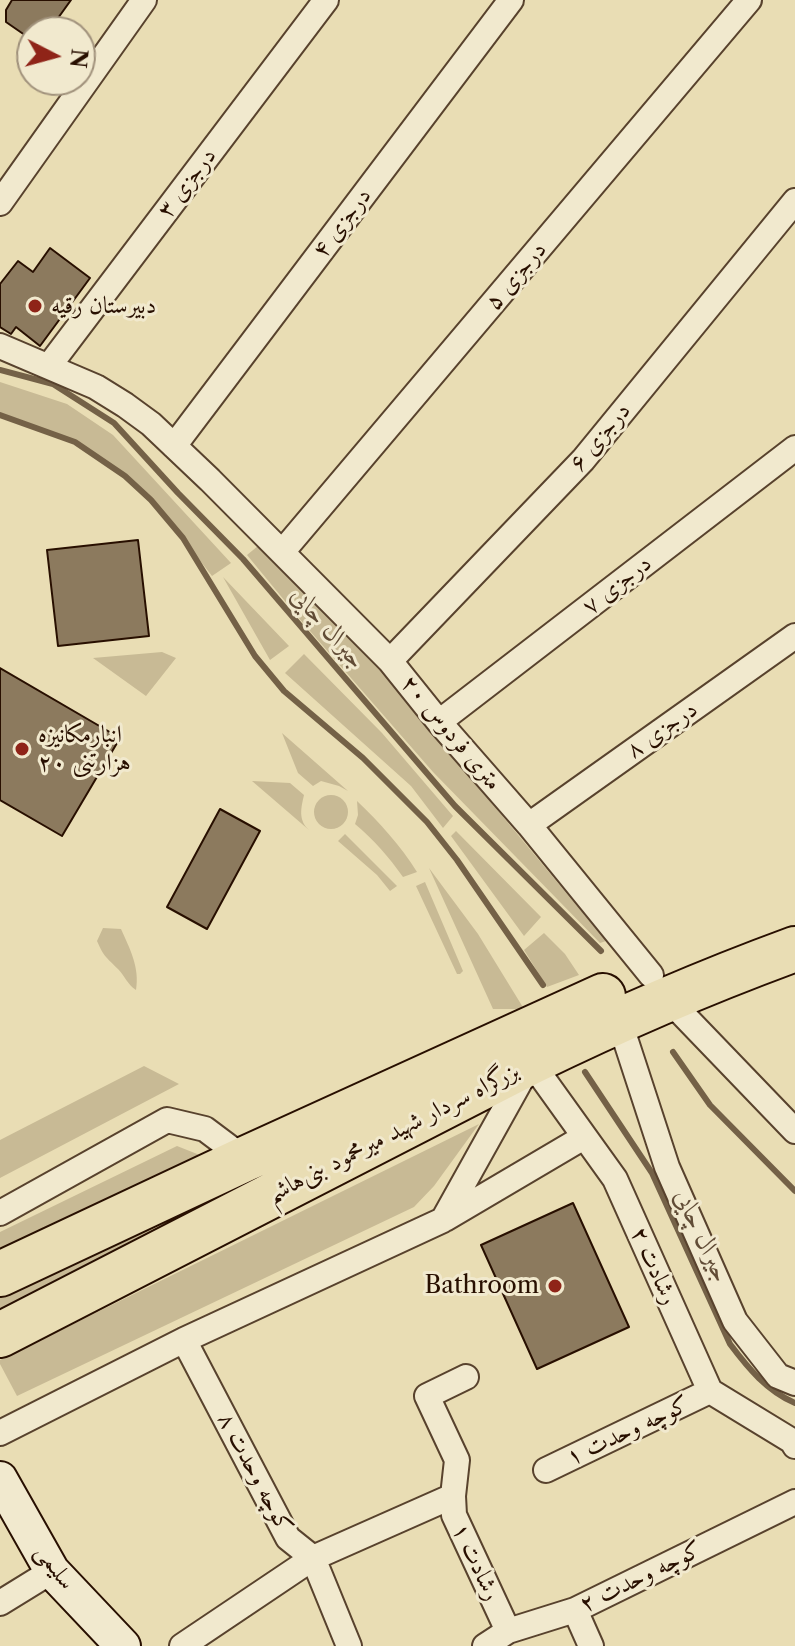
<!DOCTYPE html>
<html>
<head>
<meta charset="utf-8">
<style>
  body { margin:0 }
  #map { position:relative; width:795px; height:1646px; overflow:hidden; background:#e9ddb4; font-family:"Libre Caslon Text",serif }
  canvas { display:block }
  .north { position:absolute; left:16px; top:16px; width:80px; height:80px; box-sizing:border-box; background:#f1e9ce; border:2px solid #a1927c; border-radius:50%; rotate:96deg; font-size:22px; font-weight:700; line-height:32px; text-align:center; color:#280f00 }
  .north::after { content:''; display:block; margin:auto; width:28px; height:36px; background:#8f2418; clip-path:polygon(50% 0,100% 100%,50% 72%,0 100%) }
</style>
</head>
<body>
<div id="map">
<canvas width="795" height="1646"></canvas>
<div class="north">N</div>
</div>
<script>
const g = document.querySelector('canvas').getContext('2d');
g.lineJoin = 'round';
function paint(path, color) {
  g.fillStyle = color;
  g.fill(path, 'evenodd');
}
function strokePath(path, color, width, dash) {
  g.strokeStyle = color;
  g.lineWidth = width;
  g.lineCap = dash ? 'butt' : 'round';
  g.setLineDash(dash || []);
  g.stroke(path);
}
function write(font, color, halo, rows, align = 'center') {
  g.font = font + ' "Libre Caslon Text",Amiri,serif';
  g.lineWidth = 6;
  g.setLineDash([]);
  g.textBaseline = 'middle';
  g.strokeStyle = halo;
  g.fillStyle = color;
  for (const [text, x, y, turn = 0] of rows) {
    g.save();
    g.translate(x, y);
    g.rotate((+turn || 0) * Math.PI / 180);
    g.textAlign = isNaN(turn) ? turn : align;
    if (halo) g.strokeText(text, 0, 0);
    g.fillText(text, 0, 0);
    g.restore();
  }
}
const green = new Path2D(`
  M0,382L67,404L113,435L231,563L212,576L153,500L106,461L74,444L0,417Z
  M264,541L393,684L606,941L600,943L433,772L303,623L247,555Z
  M223,577L289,646L270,660Z
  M162,652L176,658L146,696L93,658Z
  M304,654L382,733L453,816L443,828L411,786L285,673Z
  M282,733L348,791L339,786L321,781L313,786L298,773Z
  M252,781L290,783L304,795C301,808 298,820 309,830Z
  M314 812a17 17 0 1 1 34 0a17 17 0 1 1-34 0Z
  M357,801C380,823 400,845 417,872L403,877C389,857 374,840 355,824L358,815Z
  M456,831L541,917L524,936L451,836Z
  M345,834L397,886L390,891L377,875L338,841Z
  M429,868L478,934L524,1009H493Z
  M425,882L463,971L460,974H457L416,886Z
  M795,927V937L0,1311V1297L726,952Z
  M103,928L121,929C130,949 140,968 136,990C127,984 125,976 118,969C106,957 104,957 97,941Z
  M544,933L565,954L579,975L547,987L524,950Z
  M144,1066L179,1084L0,1178V1140Z
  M479,1124L434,1186L414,1207L17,1396L0,1364V1360Z
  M177,1146L230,1167L0,1272V1232Z`);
const stream = new Path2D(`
  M0,370L53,384L114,423L178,493L243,559L455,806L601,951
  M0,415L75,442L125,476L151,500L183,538L255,656L284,691L363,758L427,822L457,860L543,985
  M673,1052L710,1105L795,1191
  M585,1072L652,1173L730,1344C748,1368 767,1391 795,1403`);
const building = new Path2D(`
  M12,0H71L48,32H32V40L6,22V10Z
  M50,248L90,278L40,346L16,327L11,334L0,327V284L18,261L33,272Z
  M138,540L149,636L58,646L47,550Z
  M0,668L120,738L62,836L0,800Z
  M220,809L260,831L207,929L167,907Z
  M573,1203L629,1327L537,1369L481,1245Z`);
const street = new Path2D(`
  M0,203L144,0
  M0,346L96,387L125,405L151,424L210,480L390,661L439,722L529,825L651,975
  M49,366L326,0
  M174,446L511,0
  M283,551L749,0
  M390,661L583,460L795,201
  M439,722L795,448
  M529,825L795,636
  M668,999L795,1131
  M619,1020L667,1167L735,1321L778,1376L795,1383
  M0,1213L167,1120L205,1129L245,1159
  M445,1219L584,1137
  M184,1340L288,1538L313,1558L349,1646
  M466,1377L427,1396L457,1460L453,1496L454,1515L508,1631
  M0,1433L184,1340L443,1220L531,1062L615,1179L710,1391L792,1441L795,1446
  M546,1470L710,1391
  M0,1603L52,1571
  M575,1610L591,1646
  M182,1646L313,1558L453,1496
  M485,1646L508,1631L575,1610L795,1502`);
const secondary = new Path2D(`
  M0,1479L52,1571L123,1646`);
const highway = new Path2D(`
  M0,1274L245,1159L603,996
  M0,1335L531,1062C617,1020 705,982 795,949`);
const markers = [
  [35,306,8,"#8f2418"],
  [22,749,8,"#8f2418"],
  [555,1286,8,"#8f2418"]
];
const streetNames = [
  ["درجزی ۳",187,183,-53],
  ["درجزی ۴",342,223,-53],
  ["درجزی ۵",516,276,-50],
  ["درجزی ۶",600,437,-50],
  ["درجزی ۷",617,585,-38],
  ["درجزی ۸",662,730,-35],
  ["۲۰ متری فردوس",451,733,50],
  ["بزرگراه سردار شهید میرمحمود بنی‌هاشم",393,1133,-27],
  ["رشادت ۲",654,1266,66],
  ["کوچه وحدت ۱",628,1431,-25],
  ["کوچه وحدت ۸",255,1473,62],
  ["رشادت ۱",476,1562,65],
  ["سلیمی",55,1567,54],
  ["کوچه وحدت ۲",641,1577,-26]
];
const poiNames = [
  ["دبیرستان رقیه",51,306],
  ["انبارمکانیزه",38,735],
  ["۲۰ هزارتنی",38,763],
  ["Bathroom",539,1286,"right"]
];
const waterNames = [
  ["جیرال چایی",328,628,49],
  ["جیرال چایی",702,1236,65]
];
paint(green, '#c8ba95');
strokePath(stream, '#746147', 6);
paint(building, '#8c7a5e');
strokePath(building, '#280f00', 2);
strokePath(street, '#58422d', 28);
strokePath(secondary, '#280f00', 38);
strokePath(highway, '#280f00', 48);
strokePath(street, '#f1e9ce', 24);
strokePath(secondary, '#f1e9ce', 34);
strokePath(highway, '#e9ddb4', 44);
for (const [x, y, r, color] of markers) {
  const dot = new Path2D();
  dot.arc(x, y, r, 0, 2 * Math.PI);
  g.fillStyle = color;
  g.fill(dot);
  strokePath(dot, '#f1e9ce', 3);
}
write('24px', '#280f00', '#f1e9ce', streetNames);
write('24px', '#280f00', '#f1e9ce', poiNames, 'left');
write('italic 26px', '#614c36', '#f1e9ce', waterNames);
</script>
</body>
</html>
